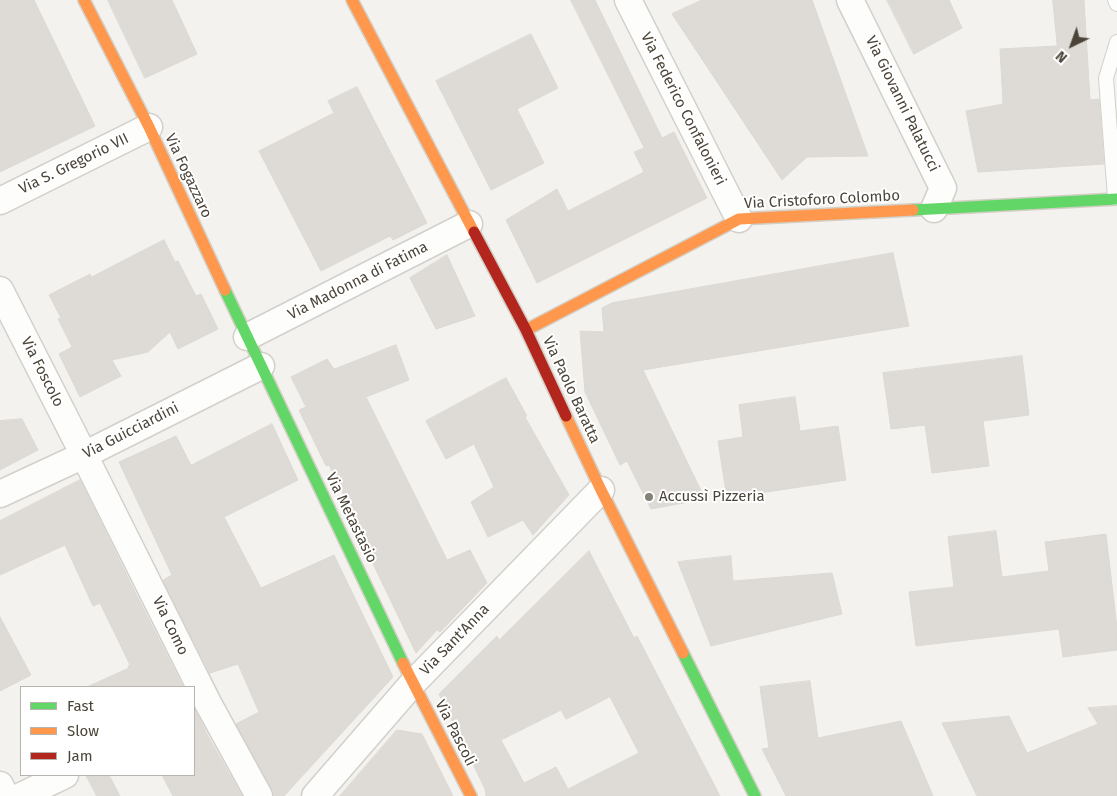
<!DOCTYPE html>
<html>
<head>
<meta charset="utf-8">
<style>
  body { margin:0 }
  #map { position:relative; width:1117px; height:796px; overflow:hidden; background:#f4f2ee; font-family:"Fira Sans",sans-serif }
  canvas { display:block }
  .legend { position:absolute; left:20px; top:686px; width:175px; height:90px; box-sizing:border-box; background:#fff; border:1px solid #b7b4b0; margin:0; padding:6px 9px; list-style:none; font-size:15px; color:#4b4439 }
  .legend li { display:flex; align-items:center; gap:10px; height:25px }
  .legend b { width:25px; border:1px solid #b7b4b0 }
  .north { position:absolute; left:1047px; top:20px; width:50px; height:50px; -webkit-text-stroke:4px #fff; paint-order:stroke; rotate:222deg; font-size:14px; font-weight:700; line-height:20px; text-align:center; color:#4b4439 }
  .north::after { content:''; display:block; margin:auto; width:18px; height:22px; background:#4b4439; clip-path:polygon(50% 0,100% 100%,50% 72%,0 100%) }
</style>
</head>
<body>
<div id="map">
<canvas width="1117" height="796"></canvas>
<ul class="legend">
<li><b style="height:6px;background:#63d668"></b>Fast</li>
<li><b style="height:6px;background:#ff974d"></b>Slow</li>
<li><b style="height:6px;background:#b3261e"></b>Jam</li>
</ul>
<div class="north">N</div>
</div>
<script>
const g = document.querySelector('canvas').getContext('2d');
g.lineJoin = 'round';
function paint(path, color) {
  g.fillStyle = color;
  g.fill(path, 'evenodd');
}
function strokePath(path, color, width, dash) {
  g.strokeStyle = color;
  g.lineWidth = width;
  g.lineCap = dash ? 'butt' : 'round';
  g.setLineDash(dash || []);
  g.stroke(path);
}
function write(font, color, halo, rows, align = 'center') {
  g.font = font + ' "Fira Sans",sans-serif';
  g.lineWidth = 4;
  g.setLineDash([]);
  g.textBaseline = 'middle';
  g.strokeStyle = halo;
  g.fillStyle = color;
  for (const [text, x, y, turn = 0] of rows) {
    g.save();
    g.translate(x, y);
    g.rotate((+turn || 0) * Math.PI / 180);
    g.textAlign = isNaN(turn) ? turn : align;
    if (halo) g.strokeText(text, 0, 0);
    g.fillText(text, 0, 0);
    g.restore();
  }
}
const building = new Path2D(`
  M0,0H34L95,126L0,172Z
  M108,0H172L197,54L145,78Z
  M571,0H595L662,138L674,132L707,198L537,283L506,220L557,189L568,211L644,172L634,152L644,148Z
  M702,0H812L868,156L807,157L782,180L672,14Z
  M887,0H949L962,28L914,54Z
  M1053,0H1084L1090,100L1099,99L1104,164L978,172L966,111L1003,104L1000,49L1057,46Z
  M531,34L558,88L517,109L544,163L491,190L436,81Z
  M357,87L427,223L393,240L390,236L321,271L259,151L334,113L328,101Z
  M164,240L175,262L178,261L196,296L201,294L218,329L178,349L170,332L148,352L112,360L121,376L80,397L59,354L72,347L58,319L61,318L49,295L90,274L91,277Z
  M893,253L909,326L643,370L705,499L651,509L627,461L620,465L585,392L580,331L604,332L602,308L612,303Z
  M447,255L475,316L436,329L410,278Z
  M396,345L409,380L366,397L447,560L470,550L487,583L440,632L437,630L416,653L362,541L366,540L329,465L326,466L299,410L306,407L291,377L327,359L334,369Z
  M1022,356L1029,415L983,421L989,466L932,473L925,425L891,429L883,373Z
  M506,378L527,416L525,417L569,495L533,535L523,520L488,537L471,502L494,487L474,444L446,459L426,421Z
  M795,397L800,431L838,426L846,480L727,498L718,441L743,437L739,405Z
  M22,419L38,450L0,470V421Z
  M272,424L298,480L224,517L261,588L334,555L393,677L284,796H274L272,789L236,724L259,712L238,664L210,673L163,580L172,575L119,462L176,436L191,465Z
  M80,480L136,594L183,687H87L129,668L128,666L130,665L100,603L93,606L65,545L0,575V521Z
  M996,531L1002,577L1049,571L1045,542L1106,534L1117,628V650L1063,657L1059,629L916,646L909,592L954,587L948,537Z
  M589,551L634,638L637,636L720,796H486L485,789L439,694L497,636L499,640ZM610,697L639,753L568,789L556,767L524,783L501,740L561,710L566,719Z
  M731,556L733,581L832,573L842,614L711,646L678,562Z
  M0,617L31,675L0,691Z
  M810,681L818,738L901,721L933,796H786L762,749L769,748L760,687Z
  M1117,706V796H977L942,723L1009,716L1027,753L1098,724L1088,708Z
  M194,708L209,738L242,796H173L162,775H194Z
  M397,730L422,734L453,796H340Z
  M86,775H109L120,796H97Z`);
const lane = new Path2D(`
  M1115,0L1117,4
  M1115,198L1106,78L1117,42`);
const street = new Path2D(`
  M628,0L739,219
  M850,0L943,188L934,209
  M0,201L149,127
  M0,290L84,455L209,705L259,796
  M247,337L469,224
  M0,494L84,455L261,366
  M0,785L5,796
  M21,796L65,775
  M315,796L413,683L601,490`);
const fast = new Path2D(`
  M913,210L1117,199
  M225,290L403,663
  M683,653L755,796`);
const slow = new Path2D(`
  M84,0L149,127L225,290
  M352,0L474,232
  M526,330L739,219L913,210
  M566,416L601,490L683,653
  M403,663L471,796`);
const jam = new Path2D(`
  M474,232L526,330L566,416`);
const markers = [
  [649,497,5,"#868178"]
];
const streetNames = [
  ["Via Giovanni Palatucci",902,104,64],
  ["Via Federico Confalonieri",683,109,63],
  ["Via S. Gregorio VII",74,164,-26],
  ["Via Fogazzaro",188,176,65],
  ["Via Cristoforo Colombo",822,200,-3],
  ["Via Madonna di Fatima",358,281,-27],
  ["Via Foscolo",42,372,63],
  ["Via Paolo Baratta",571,390,65],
  ["Via Guicciardini",131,431,-27],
  ["Via Metastasio",351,518,64],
  ["Via Como",170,626,64],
  ["Via Sant'Anna",455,640,-46],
  ["Via Pascoli",455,733,63]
];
const poiNames = [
  ["Accussì Pizzeria",659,497]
];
paint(building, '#dedbd6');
strokePath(building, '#dcd9d4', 1);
strokePath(lane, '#d2d0cb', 16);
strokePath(street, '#d2d0cb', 29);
strokePath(fast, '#d3cfc5', 14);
strokePath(slow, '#d3cfc5', 14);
strokePath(jam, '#d3cfc5', 14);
strokePath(lane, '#fdfdfc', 14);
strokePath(street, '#fdfdfc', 26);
strokePath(fast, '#63d668', 11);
strokePath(slow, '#ff974d', 11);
strokePath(jam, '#b3261e', 11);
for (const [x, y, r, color] of markers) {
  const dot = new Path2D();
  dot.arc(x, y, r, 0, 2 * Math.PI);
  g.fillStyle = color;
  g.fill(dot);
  strokePath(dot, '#fff', 2);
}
write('15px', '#4b4439', '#fff', streetNames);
write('15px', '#4b4439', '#fff', poiNames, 'left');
</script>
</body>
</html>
